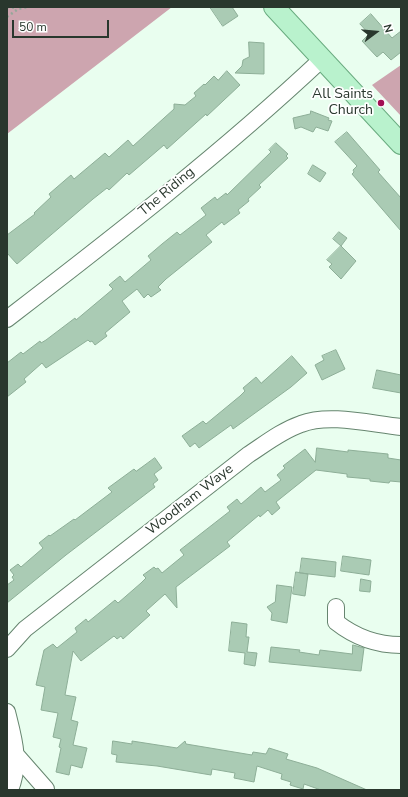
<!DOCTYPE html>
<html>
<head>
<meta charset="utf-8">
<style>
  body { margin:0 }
  #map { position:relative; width:408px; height:797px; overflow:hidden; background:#e9feef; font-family:"Nunito Sans",sans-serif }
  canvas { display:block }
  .frame { position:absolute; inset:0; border:8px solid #29372d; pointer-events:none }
  .north { position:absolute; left:356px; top:12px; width:40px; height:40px; -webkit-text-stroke:3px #fff; paint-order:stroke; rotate:74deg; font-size:11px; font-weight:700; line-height:16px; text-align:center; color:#29372d }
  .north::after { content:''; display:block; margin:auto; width:14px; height:18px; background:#29372d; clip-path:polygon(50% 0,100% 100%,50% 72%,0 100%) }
  .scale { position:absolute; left:12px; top:20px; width:97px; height:18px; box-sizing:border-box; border:2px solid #29372d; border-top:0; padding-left:5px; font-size:12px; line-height:14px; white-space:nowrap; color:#29372d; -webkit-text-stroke:3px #fff; paint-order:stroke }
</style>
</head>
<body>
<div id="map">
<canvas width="408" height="797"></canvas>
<div class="frame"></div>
<div class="north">N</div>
<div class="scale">50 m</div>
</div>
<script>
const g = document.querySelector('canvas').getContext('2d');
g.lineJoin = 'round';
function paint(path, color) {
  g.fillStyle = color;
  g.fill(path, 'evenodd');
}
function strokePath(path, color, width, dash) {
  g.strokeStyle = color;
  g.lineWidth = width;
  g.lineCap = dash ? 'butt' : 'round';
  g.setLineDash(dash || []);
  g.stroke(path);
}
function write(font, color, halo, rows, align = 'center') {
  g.font = font + ' "Nunito Sans",sans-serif';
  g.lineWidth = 3.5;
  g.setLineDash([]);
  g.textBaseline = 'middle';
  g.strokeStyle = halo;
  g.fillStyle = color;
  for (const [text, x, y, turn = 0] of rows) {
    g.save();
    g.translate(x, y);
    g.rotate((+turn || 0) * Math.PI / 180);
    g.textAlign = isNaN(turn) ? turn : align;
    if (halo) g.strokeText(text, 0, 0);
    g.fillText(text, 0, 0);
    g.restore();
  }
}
const forest = new Path2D(`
  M7,7H172L7,134Z
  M401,65V116L372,85Z`);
const building = new Path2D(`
  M210,7H232L238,16L223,26Z
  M371,14L392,38L401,31V52L391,60L383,52L377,57L362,41L369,34L360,24Z
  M249,42L264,43V74L235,73L242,66L243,60L249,57Z
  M227,71L240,85L207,116L206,114L167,149L164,145L129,175L127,173L109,190L107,188L93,199L17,264L7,253V235L35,214L34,213L51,197L49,194L71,175L74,179L105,153L109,157L128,140L133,146L174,109V104L185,105L196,96L194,93L204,84L205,85L214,76L218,80Z
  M311,111L329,118L328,120L332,121L328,131L316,127L313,132L301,127L295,129L293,118L310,114Z
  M347,132L380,170L378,172L401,198V231L352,174L354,172L353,170L357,166L335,142Z
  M276,143L288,154L286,156L288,158L259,185L261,187L248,199L249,201L238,210L240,213L224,225L222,222L206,235L212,242L166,279L158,287L161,290L151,297L148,294L144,298L137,289L122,301L130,312L105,333L107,336L95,345L92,341L90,342L88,340L46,368L42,363L24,379L26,382L7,397V363L21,352L23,354L40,341L41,343L46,340L75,318L76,320L113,289L109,285L120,276L125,282L151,260L148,256L162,244L177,232L180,235L206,215L201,208L215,197L217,200L226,193L227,195L271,152L269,150Z
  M313,165L326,173L320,182L308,174Z
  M339,232L347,238L341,246L333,239Z
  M341,246L356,261L341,279L329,267L332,264L327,260Z
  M336,350L345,369L322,380L315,365L324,360L322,356Z
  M292,356L307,373L291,387L233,429L231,425L199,448L195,443L190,447L182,436L203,421L206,424L240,396L245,391L243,388L256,377L261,383Z
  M377,370L401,375V393L373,388Z
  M317,448L348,452V450L388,454V458L401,460V482L390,481L389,483L370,481V479L347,477V474L316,470L276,502L280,508L272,515L268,510L260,517L259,515L227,542L230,546L176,587L177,608L165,594L146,611L150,615L123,639L121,636L117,639L114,636L81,661L73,651L65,695L76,697L71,720L78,722L73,745L87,748L82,768L71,765L69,775L56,772L61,748L59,747L61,739L53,737L58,713L41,710L45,687L36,685L44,650L53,644L57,648L77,632L75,628L86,619L88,622L115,600L118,603L141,583L146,578L143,575L154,567L156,569L158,568L162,573L184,555L180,550L230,511L227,507L237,499L241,504L261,487L265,492L281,480L277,475L285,468L283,466L305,449L315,462Z
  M155,458L162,468L154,474L158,480L153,484L155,487L66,555L7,603V585L14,580L12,577L14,575L10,570L18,564L21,567L43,548L39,543L49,535L50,536L74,519L75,520L112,492L108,488L134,469L136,471Z
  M343,556L371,560L369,575L341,571Z
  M302,558L336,562L335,577L300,573Z
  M296,572L308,574L305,596L293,594Z
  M361,579L371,581L370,592L360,591Z
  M277,585L292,587L287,623L271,620L272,613L267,607L275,602Z
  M232,622L247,624L246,637H249L247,652L257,653L255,666L244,664L245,653L229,651Z
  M353,645L364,648L361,671L269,662L271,647L300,650L299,652L319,655L320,650L352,654Z
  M113,741L132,744V741L177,748L185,741L186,744L252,755L253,752L266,754L269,748L288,754L286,759L317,768L367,790H321L304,784L303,789L290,785L291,782L281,779L282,774L257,766L254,782L234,778L235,773L212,769L211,775L157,766L116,762L117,755L112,754Z`);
const path = new Path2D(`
  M7,7L17,8
  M7,17L18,9L28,7`);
const minor = new Path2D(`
  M7,319C115,236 223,152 322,59
  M336,622C355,637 377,645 401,645
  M336,622V607
  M7,649L25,629L248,455C265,444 281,431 301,424C329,413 371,424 401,427
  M7,712C14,740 21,762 10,790
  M17,756L46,789`);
const major = new Path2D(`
  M274,7L401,144`);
const markers = [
  [381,103,4,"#a20f53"]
];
const poiNames = [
  ["All Saints",373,95],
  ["Church",373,111]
];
const streetNames = [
  ["The Riding",167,192,-40],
  ["Woodham Waye",190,500,-38]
];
paint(forest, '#cda5af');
paint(building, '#aacbb4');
strokePath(building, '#8dae97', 1);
strokePath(minor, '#66856f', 18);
strokePath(major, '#69ab7f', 22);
strokePath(path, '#95a79a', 2.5, [2, 3]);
strokePath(minor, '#fff', 16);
strokePath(major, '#b9f2cd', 20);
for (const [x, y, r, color] of markers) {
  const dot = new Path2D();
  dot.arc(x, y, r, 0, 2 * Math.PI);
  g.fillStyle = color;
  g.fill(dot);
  strokePath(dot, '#fff', 1.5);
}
write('14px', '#29372d', '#fff', poiNames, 'right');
write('14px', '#29372d', '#fff', streetNames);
</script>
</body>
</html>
